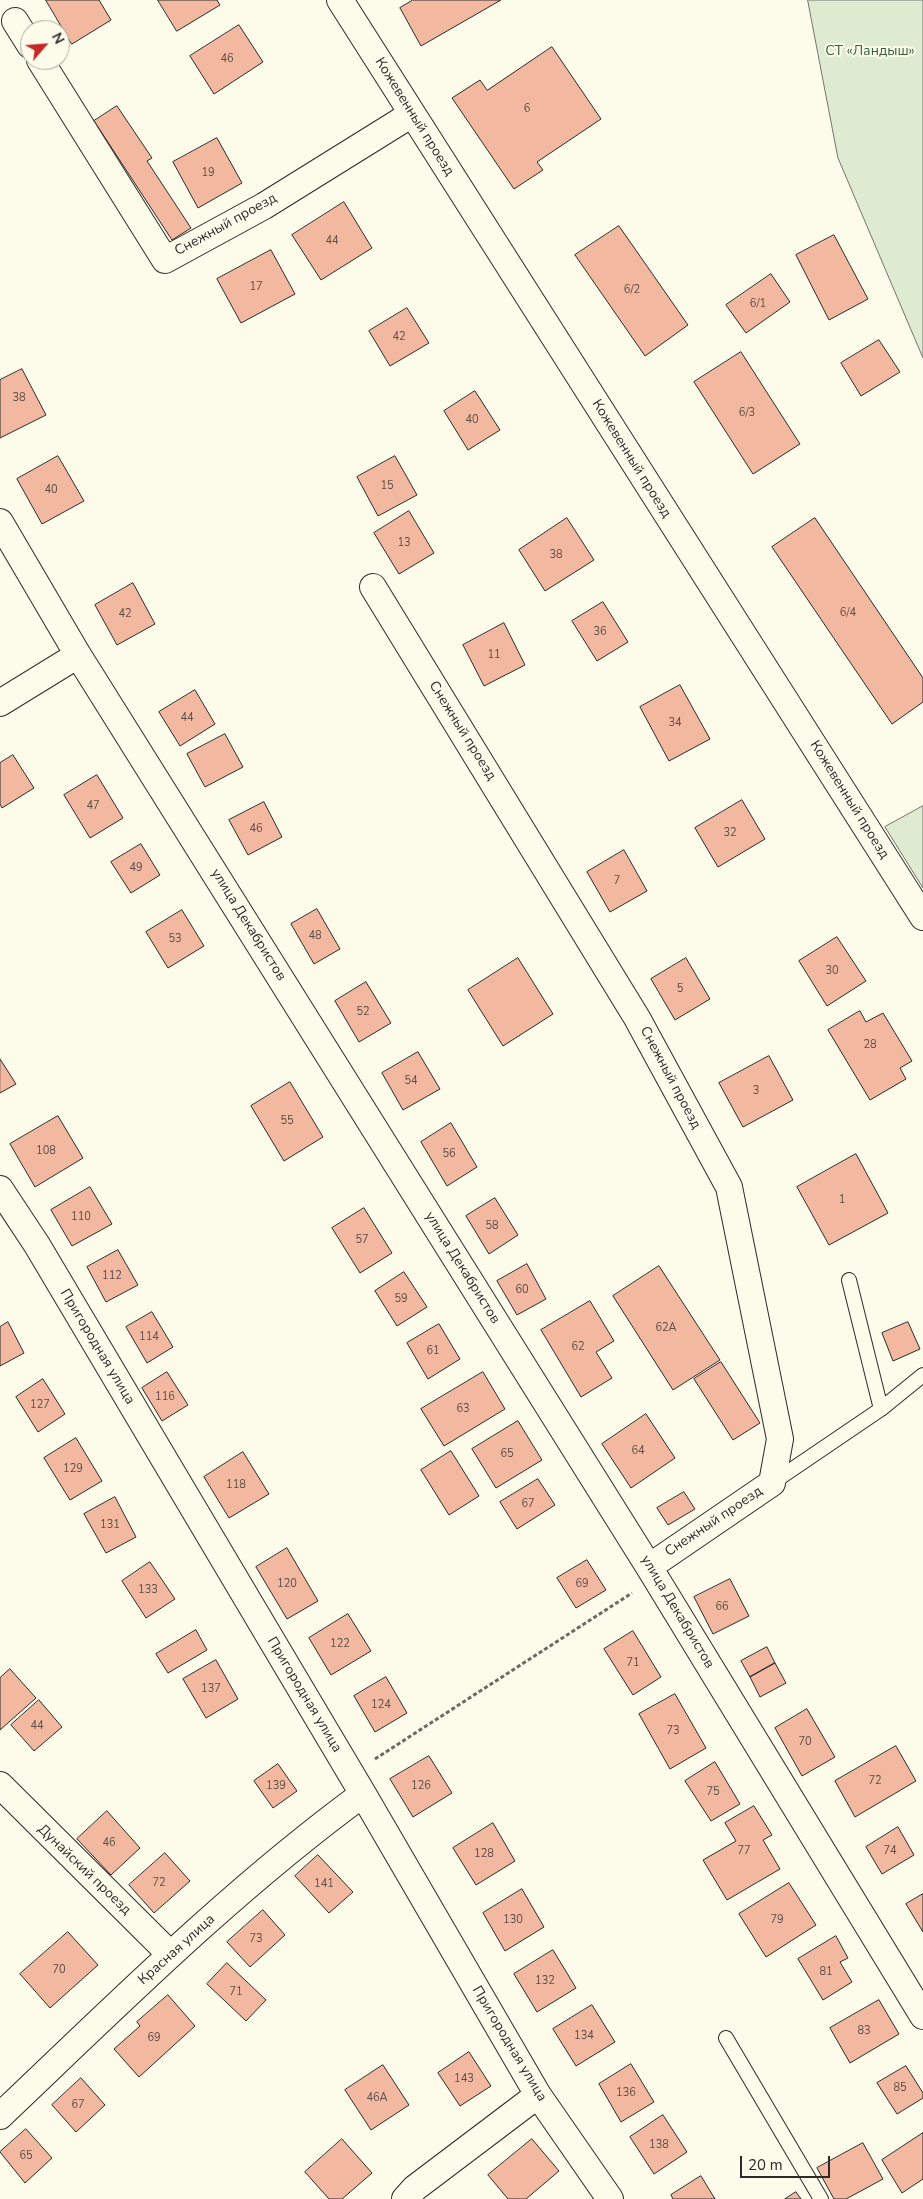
<!DOCTYPE html>
<html>
<head>
<meta charset="utf-8">
<style>
  body { margin:0 }
  #map { position:relative; width:923px; height:2199px; overflow:hidden; background:#fdfbea; font-family:"Nunito Sans",sans-serif }
  canvas { display:block }
  .north { position:absolute; left:20px; top:20px; width:50px; height:50px; box-sizing:border-box; background:#fdfbea; border:1px solid #a9a89e; border-radius:50%; rotate:63deg; font-size:14px; font-weight:700; line-height:20px; text-align:center; color:#2b2b2b }
  .north::after { content:''; display:block; margin:auto; width:18px; height:22px; background:#c62828; clip-path:polygon(50% 0,100% 100%,50% 72%,0 100%) }
  .scale { position:absolute; left:740px; top:2156px; width:90px; height:22px; box-sizing:border-box; border:2px solid #2b2b2b; border-top:0; padding-left:6px; font-size:15px; line-height:18px; white-space:nowrap; color:#2b2b2b; -webkit-text-stroke:4px #fdfbea; paint-order:stroke }
</style>
</head>
<body>
<div id="map">
<canvas width="923" height="2199"></canvas>
<div class="north">N</div>
<div class="scale">20 m</div>
</div>
<script>
const g = document.querySelector('canvas').getContext('2d');
g.lineJoin = 'round';
function paint(path, color) {
  g.fillStyle = color;
  g.fill(path, 'evenodd');
}
function strokePath(path, color, width, dash) {
  g.strokeStyle = color;
  g.lineWidth = width;
  g.lineCap = dash ? 'butt' : 'round';
  g.setLineDash(dash || []);
  g.stroke(path);
}
function write(font, color, halo, rows, align = 'center') {
  g.font = font + ' "Nunito Sans",sans-serif';
  g.lineWidth = 4;
  g.setLineDash([]);
  g.textBaseline = 'middle';
  g.strokeStyle = halo;
  g.fillStyle = color;
  for (const [text, x, y, turn = 0] of rows) {
    g.save();
    g.translate(x, y);
    g.rotate((+turn || 0) * Math.PI / 180);
    g.textAlign = isNaN(turn) ? turn : align;
    if (halo) g.strokeText(text, 0, 0);
    g.fillText(text, 0, 0);
    g.restore();
  }
}
const green = new Path2D(`
  M808,0H923V358L838,158Z
  M923,806V888L885,827Z`);
const building = new Path2D(`
  M46,0H99L111,20L72,44Z
  M158,0H217L220,5L177,31Z
  M413,0H501L421,46L400,8Z
  M239,25L263,62L214,94L190,56Z
  M552,47L601,119L537,162L543,170L514,189L452,98L480,80L487,90Z
  M117,106L152,158L147,161L191,228L172,240L94,121Z
  M217,138L242,183L198,208L173,162Z
  M344,202L372,248L321,280L292,235Z
  M619,226L688,325L645,356L575,255Z
  M834,235L868,299L829,320L796,255Z
  M271,250L295,294L241,323L217,279Z
  M771,274L790,302L746,333L726,305Z
  M407,308L429,343L390,366L369,331Z
  M879,340L900,372L861,396L841,363Z
  M741,352L800,444L753,474L694,382Z
  M22,369L46,415L0,438V380Z
  M475,391L500,430L468,450L444,411Z
  M58,456L84,501L42,524L17,479Z
  M395,456L417,495L378,516L357,477Z
  M409,511L434,553L399,574L374,533Z
  M567,518L594,560L545,591L519,550Z
  M815,518L923,678V702L892,724L772,547Z
  M133,583L155,624L117,645L95,605Z
  M603,602L628,642L597,661L572,621Z
  M504,623L525,665L484,686L463,645Z
  M680,685L710,739L669,761L640,707Z
  M195,690L215,724L180,746L159,712Z
  M225,734L243,767L205,787L187,754Z
  M13,755L34,788L2,808L0,804V763Z
  M97,775L123,818L90,838L64,795Z
  M742,800L765,839L718,867L695,828Z
  M264,802L282,837L248,855L229,820Z
  M141,844L160,875L131,893L111,862Z
  M624,850L647,891L610,912L587,872Z
  M317,909L340,949L314,964L291,924Z
  M182,910L204,946L168,968L146,932Z
  M837,937L866,981L827,1006L799,961Z
  M518,958L553,1014L503,1046L468,990Z
  M686,958L710,999L675,1020L651,979Z
  M366,982L391,1023L359,1042L335,1001Z
  M860,1011L866,1022L883,1013L912,1061L900,1068L906,1079L870,1100L828,1030Z
  M418,1052L440,1089L403,1110L382,1073Z
  M769,1056L793,1100L743,1127L719,1083Z
  M0,1059L16,1084L0,1093Z
  M290,1082L323,1137L284,1161L251,1106Z
  M58,1116L83,1158L35,1187L10,1144Z
  M451,1123L477,1167L447,1186L421,1142Z
  M856,1154L888,1213L829,1245L797,1187Z
  M90,1187L112,1224L72,1246L51,1210Z
  M495,1198L518,1235L489,1254L466,1216Z
  M364,1208L392,1253L360,1273L332,1228Z
  M118,1250L138,1285L106,1302L87,1267Z
  M527,1264L546,1299L517,1315L497,1281Z
  M659,1266L720,1360L673,1390L613,1296Z
  M404,1272L427,1307L397,1326L375,1291Z
  M590,1301L614,1341L596,1352L612,1378L581,1397L541,1330Z
  M152,1312L173,1347L147,1363L126,1327Z
  M8,1322L24,1353L0,1366V1327Z
  M908,1322L920,1349L893,1361L882,1333Z
  M439,1324L460,1359L428,1379L407,1343Z
  M721,1362L760,1423L733,1440L694,1379Z
  M167,1372L188,1405L162,1421L142,1388Z
  M483,1372L505,1409L444,1446L421,1409Z
  M43,1379L65,1414L38,1432L16,1397Z
  M646,1414L675,1458L631,1488L602,1444Z
  M518,1421L542,1460L496,1488L472,1449Z
  M76,1438L102,1481L70,1500L44,1458Z
  M451,1451L479,1496L449,1515L421,1470Z
  M243,1452L269,1494L229,1518L204,1477Z
  M538,1479L555,1505L517,1529L500,1502Z
  M684,1492L695,1509L668,1525L657,1508Z
  M115,1497L136,1537L106,1553L84,1514Z
  M287,1548L318,1601L287,1619L256,1567Z
  M587,1560L606,1590L576,1608L557,1578Z
  M150,1562L175,1599L146,1618L122,1581Z
  M730,1579L749,1616L713,1634L694,1597Z
  M348,1614L371,1651L331,1675L309,1638Z
  M196,1630L207,1650L168,1673L156,1654Z
  M633,1631L661,1677L633,1695L604,1649Z
  M767,1647L775,1663L750,1677L741,1661Z
  M216,1660L238,1699L206,1718L183,1679Z
  M775,1663L786,1683L760,1697L750,1677Z
  M10,1669L36,1698L0,1730V1678Z
  M386,1677L407,1713L375,1732L354,1696Z
  M675,1694L706,1748L670,1769L639,1714Z
  M39,1700L62,1727L34,1751L11,1725Z
  M807,1709L835,1757L802,1776L775,1728Z
  M896,1746L916,1781L855,1817L835,1781Z
  M429,1756L452,1793L413,1817L390,1779Z
  M715,1762L740,1804L711,1821L685,1781Z
  M278,1764L297,1791L273,1808L254,1781Z
  M754,1806L772,1835L763,1840L780,1869L727,1900L703,1860L736,1841L725,1823Z
  M107,1811L140,1848L111,1875L77,1839Z
  M493,1823L515,1861L476,1885L453,1848Z
  M898,1827L914,1855L882,1874L866,1847Z
  M165,1853L190,1881L154,1913L129,1885Z
  M318,1855L353,1892L329,1913L295,1876Z
  M789,1883L816,1925L766,1957L739,1914Z
  M522,1889L544,1927L505,1951L483,1913Z
  M923,1894V1932L906,1904Z
  M263,1910L285,1935L250,1967L227,1942Z
  M68,1932L98,1965L50,2008L20,1974Z
  M836,1936L848,1958L840,1962L852,1982L823,2000L798,1959Z
  M553,1950L576,1988L537,2012L514,1974Z
  M227,1963L266,2000L246,2021L207,1984Z
  M168,1995L195,2026L139,2077L114,2049L140,2026L137,2022Z
  M879,2000L899,2034L850,2063L830,2028Z
  M592,2005L615,2042L576,2066L553,2029Z
  M469,2052L491,2086L460,2106L438,2073Z
  M631,2064L654,2102L621,2122L599,2084Z
  M383,2065L409,2105L371,2130L345,2090Z
  M906,2066L923,2093V2098L897,2114L877,2083Z
  M81,2078L105,2105L76,2132L52,2105Z
  M663,2115L687,2152L654,2174L630,2137Z
  M26,2129L52,2158L25,2183L0,2152Z
  M923,2133V2179L902,2193L882,2160Z
  M342,2139L372,2173L342,2199H329L305,2172Z
  M532,2139L559,2171L526,2199H508L488,2175Z
  M863,2143L883,2179L846,2199H834L817,2168Z
  M701,2176L715,2199H673L671,2195Z
  M796,2192L801,2199H785Z`);
const path = new Path2D(`
  M375,1759L632,1593`);
const service = new Path2D(`
  M849,1280L881,1409
  M772,1483L881,1409L923,1375
  M726,2038L821,2199`);
const minor = new Path2D(`
  M340,0L923,917
  M15,21L30,45
  M40,60L165,260L264,206L412,114
  M0,522L78,655L649,1567L923,2016
  M373,587L637,1018L729,1187L780,1439L772,1483L649,1567
  M0,703L78,655
  M0,1189L37,1245L363,1794L538,2095L610,2199
  M0,1785L170,1954
  M0,2116C117,2005 232,1890 363,1794
  M405,2199L415,2188L538,2095`);
const numberNames = [
  ["46",227,59],
  ["6",527,109],
  ["19",208,173],
  ["44",332,241],
  ["17",256,287],
  ["6/2",632,290],
  ["6/1",758,304],
  ["42",399,337],
  ["38",19,398],
  ["6/3",747,413],
  ["40",472,420],
  ["15",387,486],
  ["40",51,490],
  ["13",404,543],
  ["38",556,555],
  ["6/4",848,613],
  ["42",125,614],
  ["36",600,632],
  ["11",494,655],
  ["44",187,718],
  ["34",675,723],
  ["47",93,806],
  ["46",256,829],
  ["32",730,833],
  ["49",136,868],
  ["7",617,881],
  ["48",315,936],
  ["53",175,939],
  ["30",832,971],
  ["5",680,989],
  ["52",363,1012],
  ["28",870,1045],
  ["54",411,1081],
  ["3",756,1091],
  ["55",287,1121],
  ["108",46,1151],
  ["56",449,1154],
  ["1",842,1200],
  ["110",81,1217],
  ["58",492,1226],
  ["57",362,1240],
  ["112",112,1276],
  ["60",522,1290],
  ["59",401,1299],
  ["62А",666,1328],
  ["114",149,1337],
  ["62",578,1347],
  ["61",433,1351],
  ["116",165,1397],
  ["127",40,1405],
  ["63",463,1409],
  ["64",638,1451],
  ["65",507,1454],
  ["129",73,1469],
  ["118",236,1485],
  ["67",528,1504],
  ["131",110,1525],
  ["120",287,1584],
  ["69",582,1584],
  ["133",148,1590],
  ["66",722,1607],
  ["122",340,1644],
  ["71",633,1663],
  ["137",211,1689],
  ["124",381,1705],
  ["44",37,1726],
  ["73",673,1731],
  ["70",805,1742],
  ["72",875,1781],
  ["139",276,1786],
  ["126",421,1786],
  ["75",713,1792],
  ["46",109,1843],
  ["77",744,1851],
  ["74",890,1851],
  ["128",484,1854],
  ["72",159,1883],
  ["141",324,1884],
  ["130",513,1920],
  ["79",777,1920],
  ["73",256,1939],
  ["70",59,1970],
  ["81",826,1972],
  ["132",545,1981],
  ["71",236,1992],
  ["83",864,2031],
  ["134",584,2036],
  ["69",154,2038],
  ["143",464,2079],
  ["85",900,2088],
  ["136",626,2093],
  ["46А",377,2098],
  ["67",78,2105],
  ["138",659,2145],
  ["65",26,2156]
];
const parkNames = [
  ["СТ «Ландыш»",870,52]
];
const streetNames = [
  ["Кожевенный проезд",414,117,58],
  ["Снежный проезд",226,225,-29],
  ["Кожевенный проезд",631,459,58],
  ["Снежный проезд",462,731,58],
  ["Кожевенный проезд",849,800,58],
  ["улица Декабристов",248,925,58],
  ["Снежный проезд",670,1078,62],
  ["улица Декабристов",462,1268,58],
  ["Пригородная улица",97,1347,59],
  ["Снежный проезд",714,1522,-34],
  ["улица Декабристов",677,1612,59],
  ["Пригородная улица",304,1695,59],
  ["Дунайский проезд",84,1870,44],
  ["Красная улица",177,1950,-42],
  ["Пригородная улица",509,2044,59]
];
paint(green, '#deebd1');
strokePath(green, '#74746e', 1);
paint(building, '#f2b8a0');
strokePath(building, '#2b2b2b', 1);
strokePath(service, '#2b2b2b', 16);
strokePath(minor, '#2b2b2b', 28);
strokePath(path, '#6a6964', 3, [4, 2.5]);
strokePath(service, '#fdfbea', 14);
strokePath(minor, '#fdfbea', 26);
write('11px', '#5d4e48', null, numberNames);
write('14px', '#34623c', '#fdfbea', parkNames);
write('14px', '#2b2b2b', '#fdfbea', streetNames);
</script>
</body>
</html>
